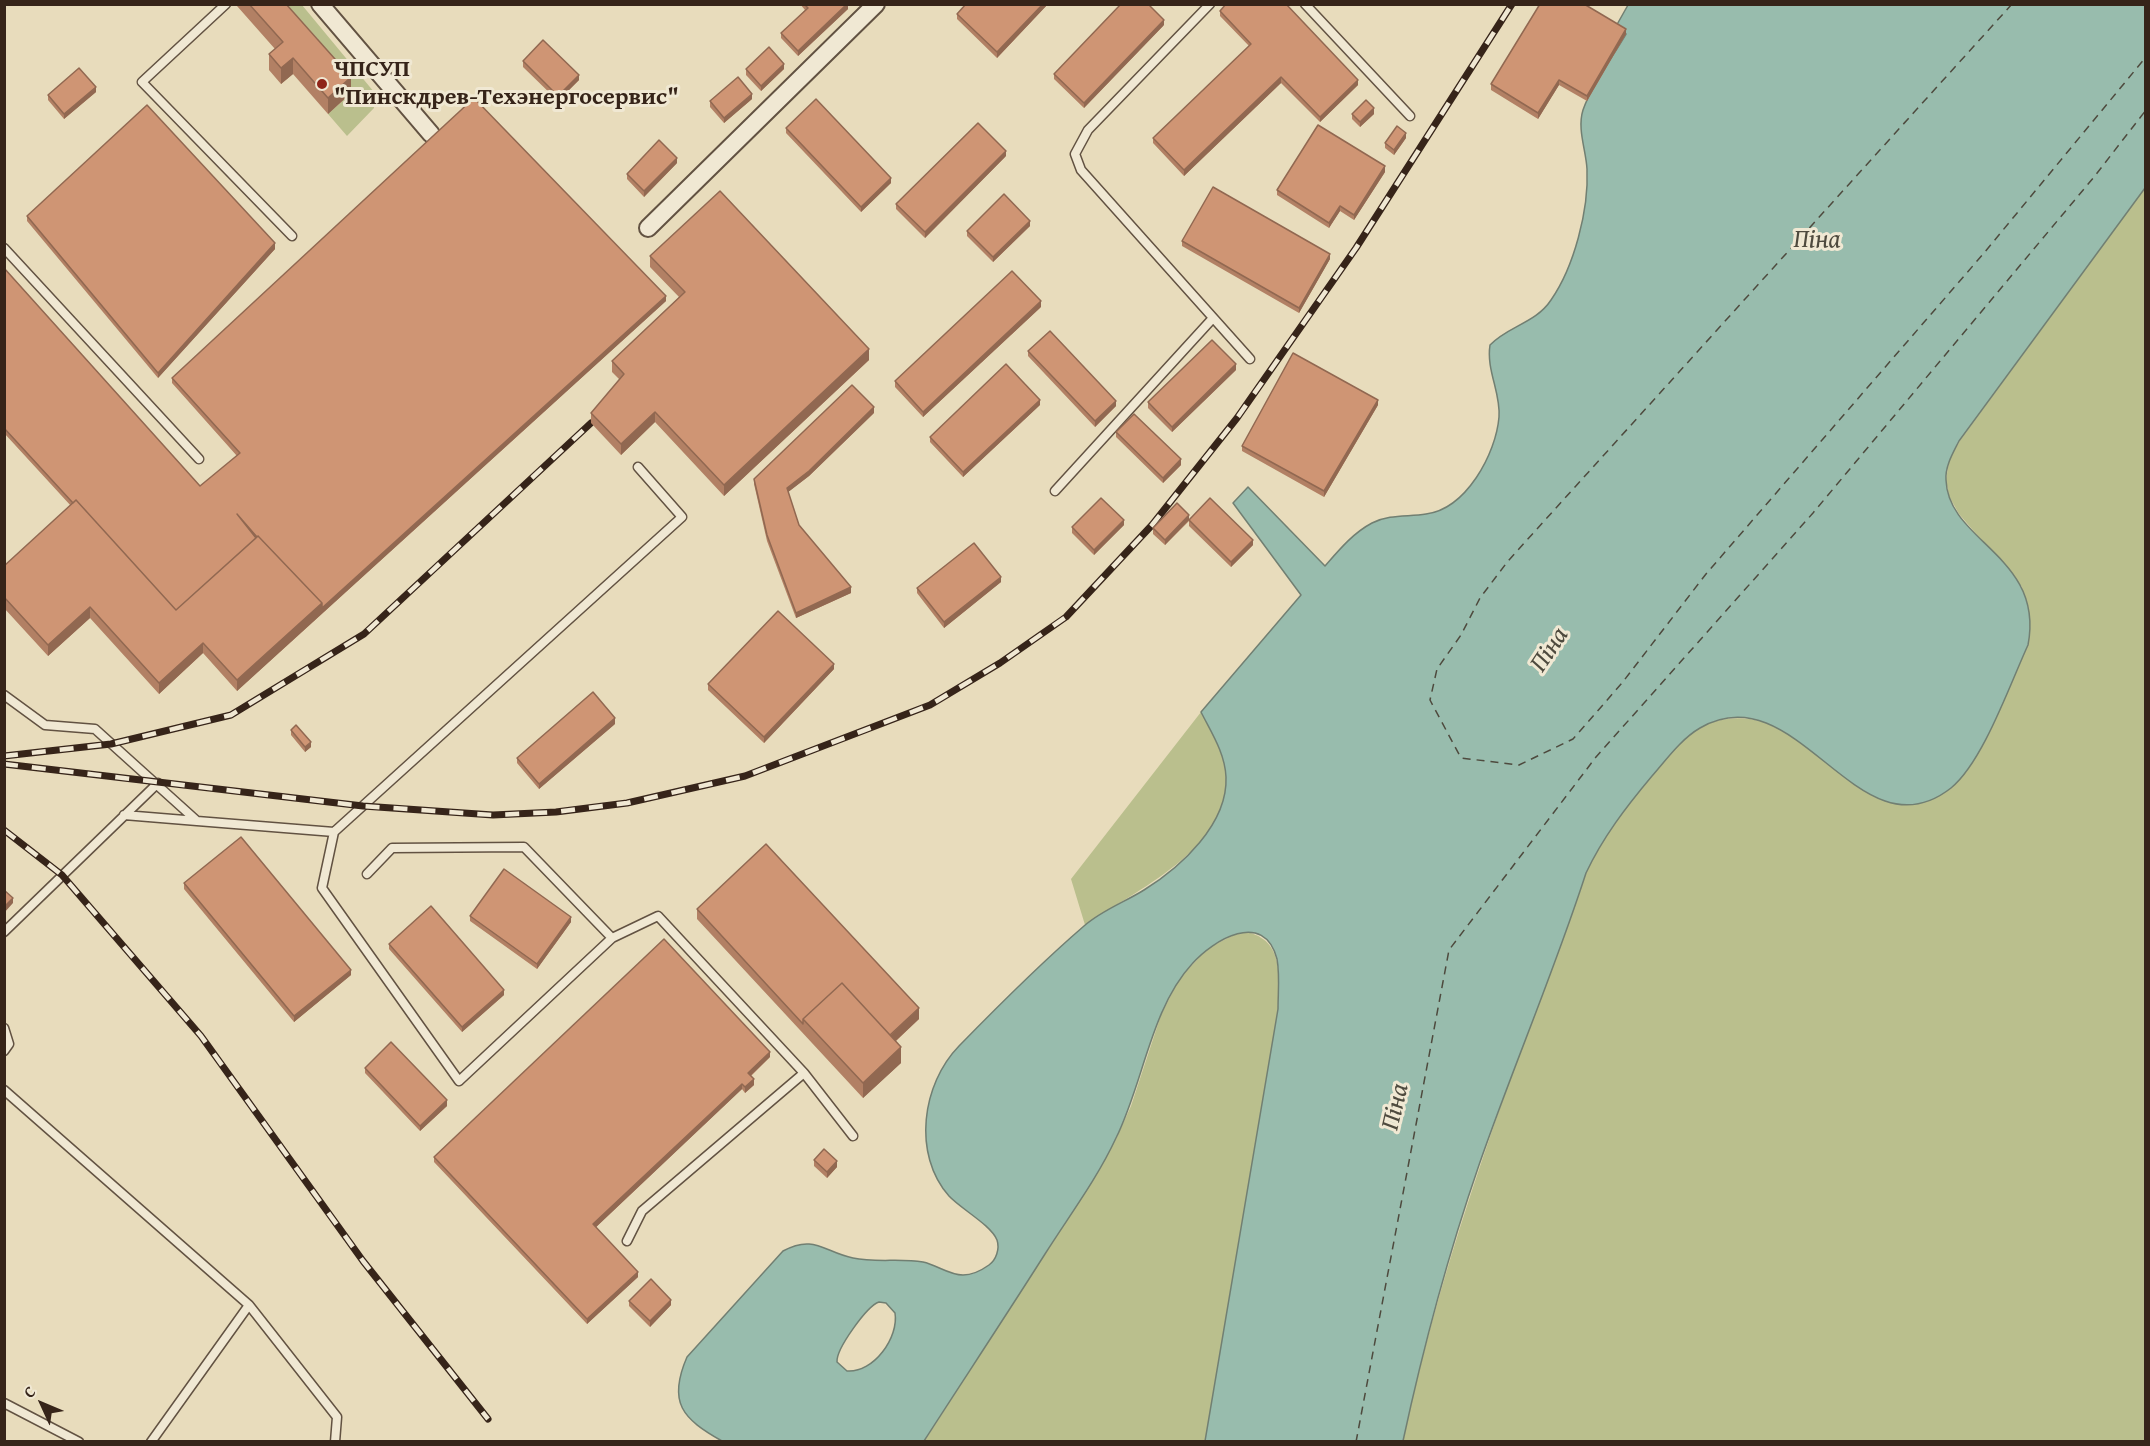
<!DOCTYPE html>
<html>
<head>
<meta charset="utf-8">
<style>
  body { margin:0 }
  #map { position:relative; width:2150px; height:1446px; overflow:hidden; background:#e8dcbc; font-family:"Gentium Book Plus",serif }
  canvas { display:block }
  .frame { position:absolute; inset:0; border:6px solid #362419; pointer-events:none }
  .north { position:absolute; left:12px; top:1374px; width:60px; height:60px; -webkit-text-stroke:4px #f0e8d3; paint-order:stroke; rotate:314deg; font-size:16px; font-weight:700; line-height:24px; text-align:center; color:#362419 }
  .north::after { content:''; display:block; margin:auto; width:21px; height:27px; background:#362419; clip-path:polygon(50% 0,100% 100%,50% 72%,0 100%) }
</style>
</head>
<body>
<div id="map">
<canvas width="2150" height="1446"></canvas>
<div class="frame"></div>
<div class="north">С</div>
</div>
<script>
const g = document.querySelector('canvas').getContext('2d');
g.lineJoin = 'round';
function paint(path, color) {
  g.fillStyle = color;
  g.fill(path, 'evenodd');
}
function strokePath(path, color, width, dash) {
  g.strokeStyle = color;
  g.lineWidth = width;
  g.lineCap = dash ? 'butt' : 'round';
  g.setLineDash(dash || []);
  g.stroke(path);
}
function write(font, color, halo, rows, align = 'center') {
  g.font = font + ' "Gentium Book Plus",serif';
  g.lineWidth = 6;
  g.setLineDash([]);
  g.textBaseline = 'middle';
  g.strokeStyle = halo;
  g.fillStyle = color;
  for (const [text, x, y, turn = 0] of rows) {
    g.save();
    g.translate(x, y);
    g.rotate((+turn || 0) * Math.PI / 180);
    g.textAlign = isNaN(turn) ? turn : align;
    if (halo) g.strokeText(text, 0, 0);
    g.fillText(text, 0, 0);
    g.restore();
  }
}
const green = new Path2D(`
  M287,5H302L374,92V108L347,136L328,114L351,93L310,46L318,39Z
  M2145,188V1441L1403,1442C1444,1246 1517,1061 1586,873C1604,835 1664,746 1701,727C1730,713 1758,717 1785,731L1966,772L1979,751L2028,645L2022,587L1959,514L1949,496L1946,480L1949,461L1959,442Z
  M1201,712C1211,732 1224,752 1226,775C1232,848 1134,891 1085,925L1071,879Z
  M1242,931C1285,938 1279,975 1278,1009L1205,1441L924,1442L1074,1209L1116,1139L1131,1106L1161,1015L1179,979L1208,948Z`);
const water = new Path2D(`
  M1628,5H2145V188L1959,441C1953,453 1945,466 1946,480C1948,542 2045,556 2028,645C2010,684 1983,762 1951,788C1858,861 1798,671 1700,728C1681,739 1666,760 1652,776C1626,807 1603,837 1586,873C1554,972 1513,1067 1479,1165C1448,1255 1423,1348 1403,1441H1205L1278,1009C1278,993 1280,975 1277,959C1264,909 1213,940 1192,964C1151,1008 1143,1084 1116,1138C1097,1179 1069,1216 1045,1254C1005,1317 964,1379 924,1441H722C683,1419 667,1403 687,1357L783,1251C814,1234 824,1252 853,1258C876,1263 900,1258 923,1262C937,1265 949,1275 963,1275C972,1275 982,1270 989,1265C996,1260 1000,1249 997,1240C991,1225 961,1209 949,1196C912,1154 922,1084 959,1046C999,1005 1041,963 1084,926C1102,910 1125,902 1144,890C1181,867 1228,824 1226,777C1225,753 1211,732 1201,712L1301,595L1233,503L1248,487L1325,566C1339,550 1353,533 1372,523C1390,514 1408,517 1426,514C1466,509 1496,454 1499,417C1501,393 1486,370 1490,345C1508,326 1536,323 1551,300C1574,267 1589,210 1587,169C1586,150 1577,129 1583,110C1592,84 1612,58 1626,34L1615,28ZM879,1302L886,1303L895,1313C899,1337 874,1373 847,1371L837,1362C836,1349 867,1306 879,1302Z`);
const ferry = new Path2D(`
  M2012,4L1508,561L1480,598L1461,635L1437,669L1430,700L1461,758L1519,765L1573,739L1622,683L1706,574L1984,253L2146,57
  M1356,1442L1449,950L1596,757L1813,513L2094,177L2146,110`);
const service = new Path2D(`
  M226,4L142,82L292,236
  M1210,4L1088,130L1075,154L1081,170L1250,359
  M1305,4L1410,116
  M4,248L199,459
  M1055,491L1213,318
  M4,695L45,725L95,729L197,821L334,832L682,517L638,467
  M124,815L197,821
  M334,832L322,888L459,1081L612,938L658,916L804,1073L853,1136
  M367,874L392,848L524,847L612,938
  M4,932L158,783
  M4,1028L9,1044L4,1051
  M4,1090L249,1305L151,1442
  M627,1241L642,1211L804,1073
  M249,1305L337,1417L335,1442
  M4,1403L79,1442`);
const minor = new Path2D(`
  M320,4L431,134
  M648,228L876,4`);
const rail = new Path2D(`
  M4,756L111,744L231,715L364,634L591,423
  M4,764L363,806L493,815L556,812L627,803L745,776L930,705L1000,663L1066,617L1152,525L1237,418L1356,248L1512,4
  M4,830L62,875L201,1036L363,1261L488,1419`);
const wall = new Path2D(`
  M237,4H286L351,93L328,114L293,74L281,84L269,70V54L275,49L237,6Z
  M800,4H848V9L798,56L781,38V33L805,10Z
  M966,4H1048L997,58L957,19V14Z
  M1220,11L1358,85L1320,122L1281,83L1184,176L1153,143V138L1249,46L1220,16Z
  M1164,25L1084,108L1054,79V74Z
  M1626,34L1587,101L1559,85L1538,119L1491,90V84Z
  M523,61L579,80L558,101L523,67Z
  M746,69H784L761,91L746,75Z
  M96,92L64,119L48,100V95Z
  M752,99L724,123L710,107V101Z
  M1352,114H1374L1360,127L1352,119Z
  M786,128L891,183L861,212L786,133Z
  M1406,138L1394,155L1385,148V143Z
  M1006,156L925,238L896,209V204Z
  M677,163L644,197L627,179V174Z
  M1385,172L1354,220L1340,211L1329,228L1277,195V190Z
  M27,216L275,249L158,378L27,221Z
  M1030,226L993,262L967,236V231Z
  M1182,241L1330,259L1299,313L1182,246Z
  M650,256L869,360L724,496L655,422L621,455L591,423V413L620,380L612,372V361L679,297L650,267Z
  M4,268L200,486L237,456L172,383V378L666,301L237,691L203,653L159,694L90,618L48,656L4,608V566L71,506L4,433Z
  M1041,307L923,417L895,387V381Z
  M1028,351L1116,406L1095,427L1028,356Z
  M1236,370L1172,432L1148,408V402Z
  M1040,405L963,477L930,442V437Z
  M1378,405L1324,497L1242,451V446Z
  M874,413L809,476L788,492L799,525L851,593L796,618L767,541L754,484V479Z
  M1116,432L1181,465L1163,483L1116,437Z
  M1189,520L1253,545L1231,567L1189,526V521L1165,545L1153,534V528Z
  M1124,525L1094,555L1072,533V527Z
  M1001,582L944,628L917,593V588Z
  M834,669L764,743L708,690V684Z
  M615,724L539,789L517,763V758Z
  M291,730L311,747L305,752L291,735Z
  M184,883L351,975L294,1022L184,889Z
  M697,909L919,1019L896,1041L901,1063L863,1098L697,919Z
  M470,916L571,922L537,969L470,921Z
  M389,944L504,995L462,1032L389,949Z
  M770,1057L751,1076L754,1085L745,1093L742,1089L596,1227L638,1277L587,1324L434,1162V1157Z
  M365,1068L447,1106L420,1131L365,1073Z
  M814,1160L837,1167L827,1178L814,1166Z
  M629,1301L671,1305L650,1327L629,1306Z`);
const shadedWall = new Path2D(`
  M847,4H848V9L798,56V51Z
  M1043,4H1048L997,58V52Z
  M1164,20V25L1084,108V103Z
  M1626,29V34L1587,101V96Z
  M293,58V74L281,84V68Z
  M784,64V69L761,91V86Z
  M579,75V80L558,101V96Z
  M351,77V93L328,114V98Z
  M1281,77V83L1184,176V170Z
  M1358,80V85L1320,122V117Z
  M1559,80V85L1538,119V113Z
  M96,87V92L64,119V114Z
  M752,94V99L724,123V118Z
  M1374,108V114L1360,127V122Z
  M1406,133V138L1394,155V150Z
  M1006,151V156L925,238V232Z
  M677,158V163L644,197V191Z
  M1385,166V172L1354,220V215Z
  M891,178V183L861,212V207Z
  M1340,206V211L1329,228V223Z
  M1030,221V226L993,262V257Z
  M275,243V249L158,378V373Z
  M1330,254V259L1299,313V308Z
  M666,296V301L237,691V680L322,603Z
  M1041,301V307L923,417V412Z
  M869,349V360L724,496V485Z
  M1236,364V370L1172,432V427Z
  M1040,400V405L963,477V472Z
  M1378,400V405L1324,497V491Z
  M1116,401V406L1095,427V421Z
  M874,407V413L809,476L787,493V488Z
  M655,412V422L621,455V444Z
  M1181,459V465L1163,483V478Z
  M1189,515V520L1165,545V540Z
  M1124,520V525L1094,555V550Z
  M1253,540V545L1231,567V562Z
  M1001,577V582L944,628V622Z
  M851,587V593L796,618V613Z
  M90,607V618L48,656V645Z
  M203,643V653L159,694V683Z
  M834,664V669L764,743V737Z
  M615,718V724L539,789V784Z
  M311,742V747L305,752V747Z
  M13,898V903L4,913V907Z
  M571,917V922L537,969V964Z
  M351,970V975L294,1022V1016Z
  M504,990V995L462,1032V1027Z
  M919,1008V1019L888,1048V1038Z
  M901,1047V1063L863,1098V1083Z
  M770,1052V1057L748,1078V1073Z
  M754,1079V1085L745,1093V1087Z
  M742,1084V1089L593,1230V1224Z
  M447,1100V1106L420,1131V1126Z
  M837,1161V1167L827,1178V1172Z
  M638,1272V1277L587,1324V1319Z
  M671,1300V1305L650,1327V1321Z`);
const building = new Path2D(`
  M249,4H286L351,77L328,98L293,58L281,68L269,54L283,42Z
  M804,4H847L798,51L781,33L808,8Z
  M966,4H1043L997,52L957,14Z
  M1121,4H1148L1164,20L1084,103L1054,74Z
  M1226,4H1286L1358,80L1320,117L1281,77L1184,170L1153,138L1251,44L1220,11Z
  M1540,4H1584L1626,29L1587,96L1559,80L1538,113L1491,84Z
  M543,40L579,75L558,96L523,61Z
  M769,47L784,64L761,86L746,69Z
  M79,68L96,87L64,114L48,95Z
  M738,77L752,94L724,118L710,101Z
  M474,98L666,296L322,608V603L258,536L257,537L237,514L256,538L176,610L76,500L73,503L4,428V268L200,486L240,453L172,378Z
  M816,99L891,178L861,207L786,128Z
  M1366,100L1374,108L1360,122L1352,114Z
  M147,105L275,243L158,373L27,216Z
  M978,123L1006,151L925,232L896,204Z
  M1318,125L1385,166L1354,215L1340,206L1329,223L1277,190Z
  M1397,126L1406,133L1394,150L1385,143Z
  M659,140L677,158L644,191L627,174Z
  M1213,187L1330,254L1299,308L1182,241Z
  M720,191L869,349L724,485L655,412L621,444L591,413L624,374L612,361L685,292L650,256Z
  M1004,194L1030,221L993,257L967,231Z
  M1012,271L1041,301L923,412L895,381Z
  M1050,331L1116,401L1095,421L1028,351Z
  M1212,340L1236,364L1172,427L1148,402Z
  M1293,353L1378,400L1324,491L1242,446Z
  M1006,364L1040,400L963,472L930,437Z
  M852,385L874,407L809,471L787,488L799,525L851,587L796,613L767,535L754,479Z
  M1134,414L1181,459L1163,478L1116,432Z
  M1101,498L1124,520L1094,550L1072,527Z
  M1210,498L1253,540L1231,562L1189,520Z
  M76,500L176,610L258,536L322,603L237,680L203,643L159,683L90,607L48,645L4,597V566Z
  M1177,503L1189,515L1165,540L1153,528Z
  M974,543L1001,577L944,622L917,588Z
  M778,611L834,664L764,737L708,684Z
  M593,692L615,718L539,784L517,758Z
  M296,725L311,742L305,747L291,730Z
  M241,837L351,970L294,1016L184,883Z
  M766,844L919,1008L890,1035L842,983L803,1019V1024L697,909Z
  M504,869L571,917L537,964L470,916Z
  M4,890L13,898L4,907Z
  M431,906L504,990L462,1027L389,944Z
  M664,939L770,1052L748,1073L754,1079L745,1087L742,1084L593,1224L638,1272L587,1319L434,1157Z
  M842,983L901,1047L863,1083L803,1019Z
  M391,1042L447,1100L420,1126L365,1068Z
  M824,1149L837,1161L827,1172L814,1160Z
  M651,1279L671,1300L650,1321L629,1301Z`);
const markers = [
  [322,84,6,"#8f2418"]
];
const poiNames = [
  ["ЧПСУП",334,70],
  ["\"Пинскдрев-Техэнергосервис\"",334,98]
];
const waterNames = [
  ["Піна",1817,240],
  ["Піна",1550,650,-56],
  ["Піна",1396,1107,-77]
];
paint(green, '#babf8d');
paint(water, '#98bcad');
strokePath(water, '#717f72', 1.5);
strokePath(ferry, '#4e4a3e', 1.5, [8, 6]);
strokePath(service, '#625242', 11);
strokePath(minor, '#625242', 20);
strokePath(service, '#f0e8d3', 8);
strokePath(minor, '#f0e8d3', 16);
strokePath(rail, '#362419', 7);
strokePath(rail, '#f0e8d3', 4.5, [14]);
paint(wall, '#b28064');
paint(shadedWall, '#916851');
paint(building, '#cf9574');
strokePath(building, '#916851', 1.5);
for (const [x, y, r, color] of markers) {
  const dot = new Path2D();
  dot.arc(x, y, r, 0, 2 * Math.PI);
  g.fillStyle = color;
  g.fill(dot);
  strokePath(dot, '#f0e8d3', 2);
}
write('bold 24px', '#362419', '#f0e8d3', poiNames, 'left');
write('italic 26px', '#4e4a3e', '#f0e8d3', waterNames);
</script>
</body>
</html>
